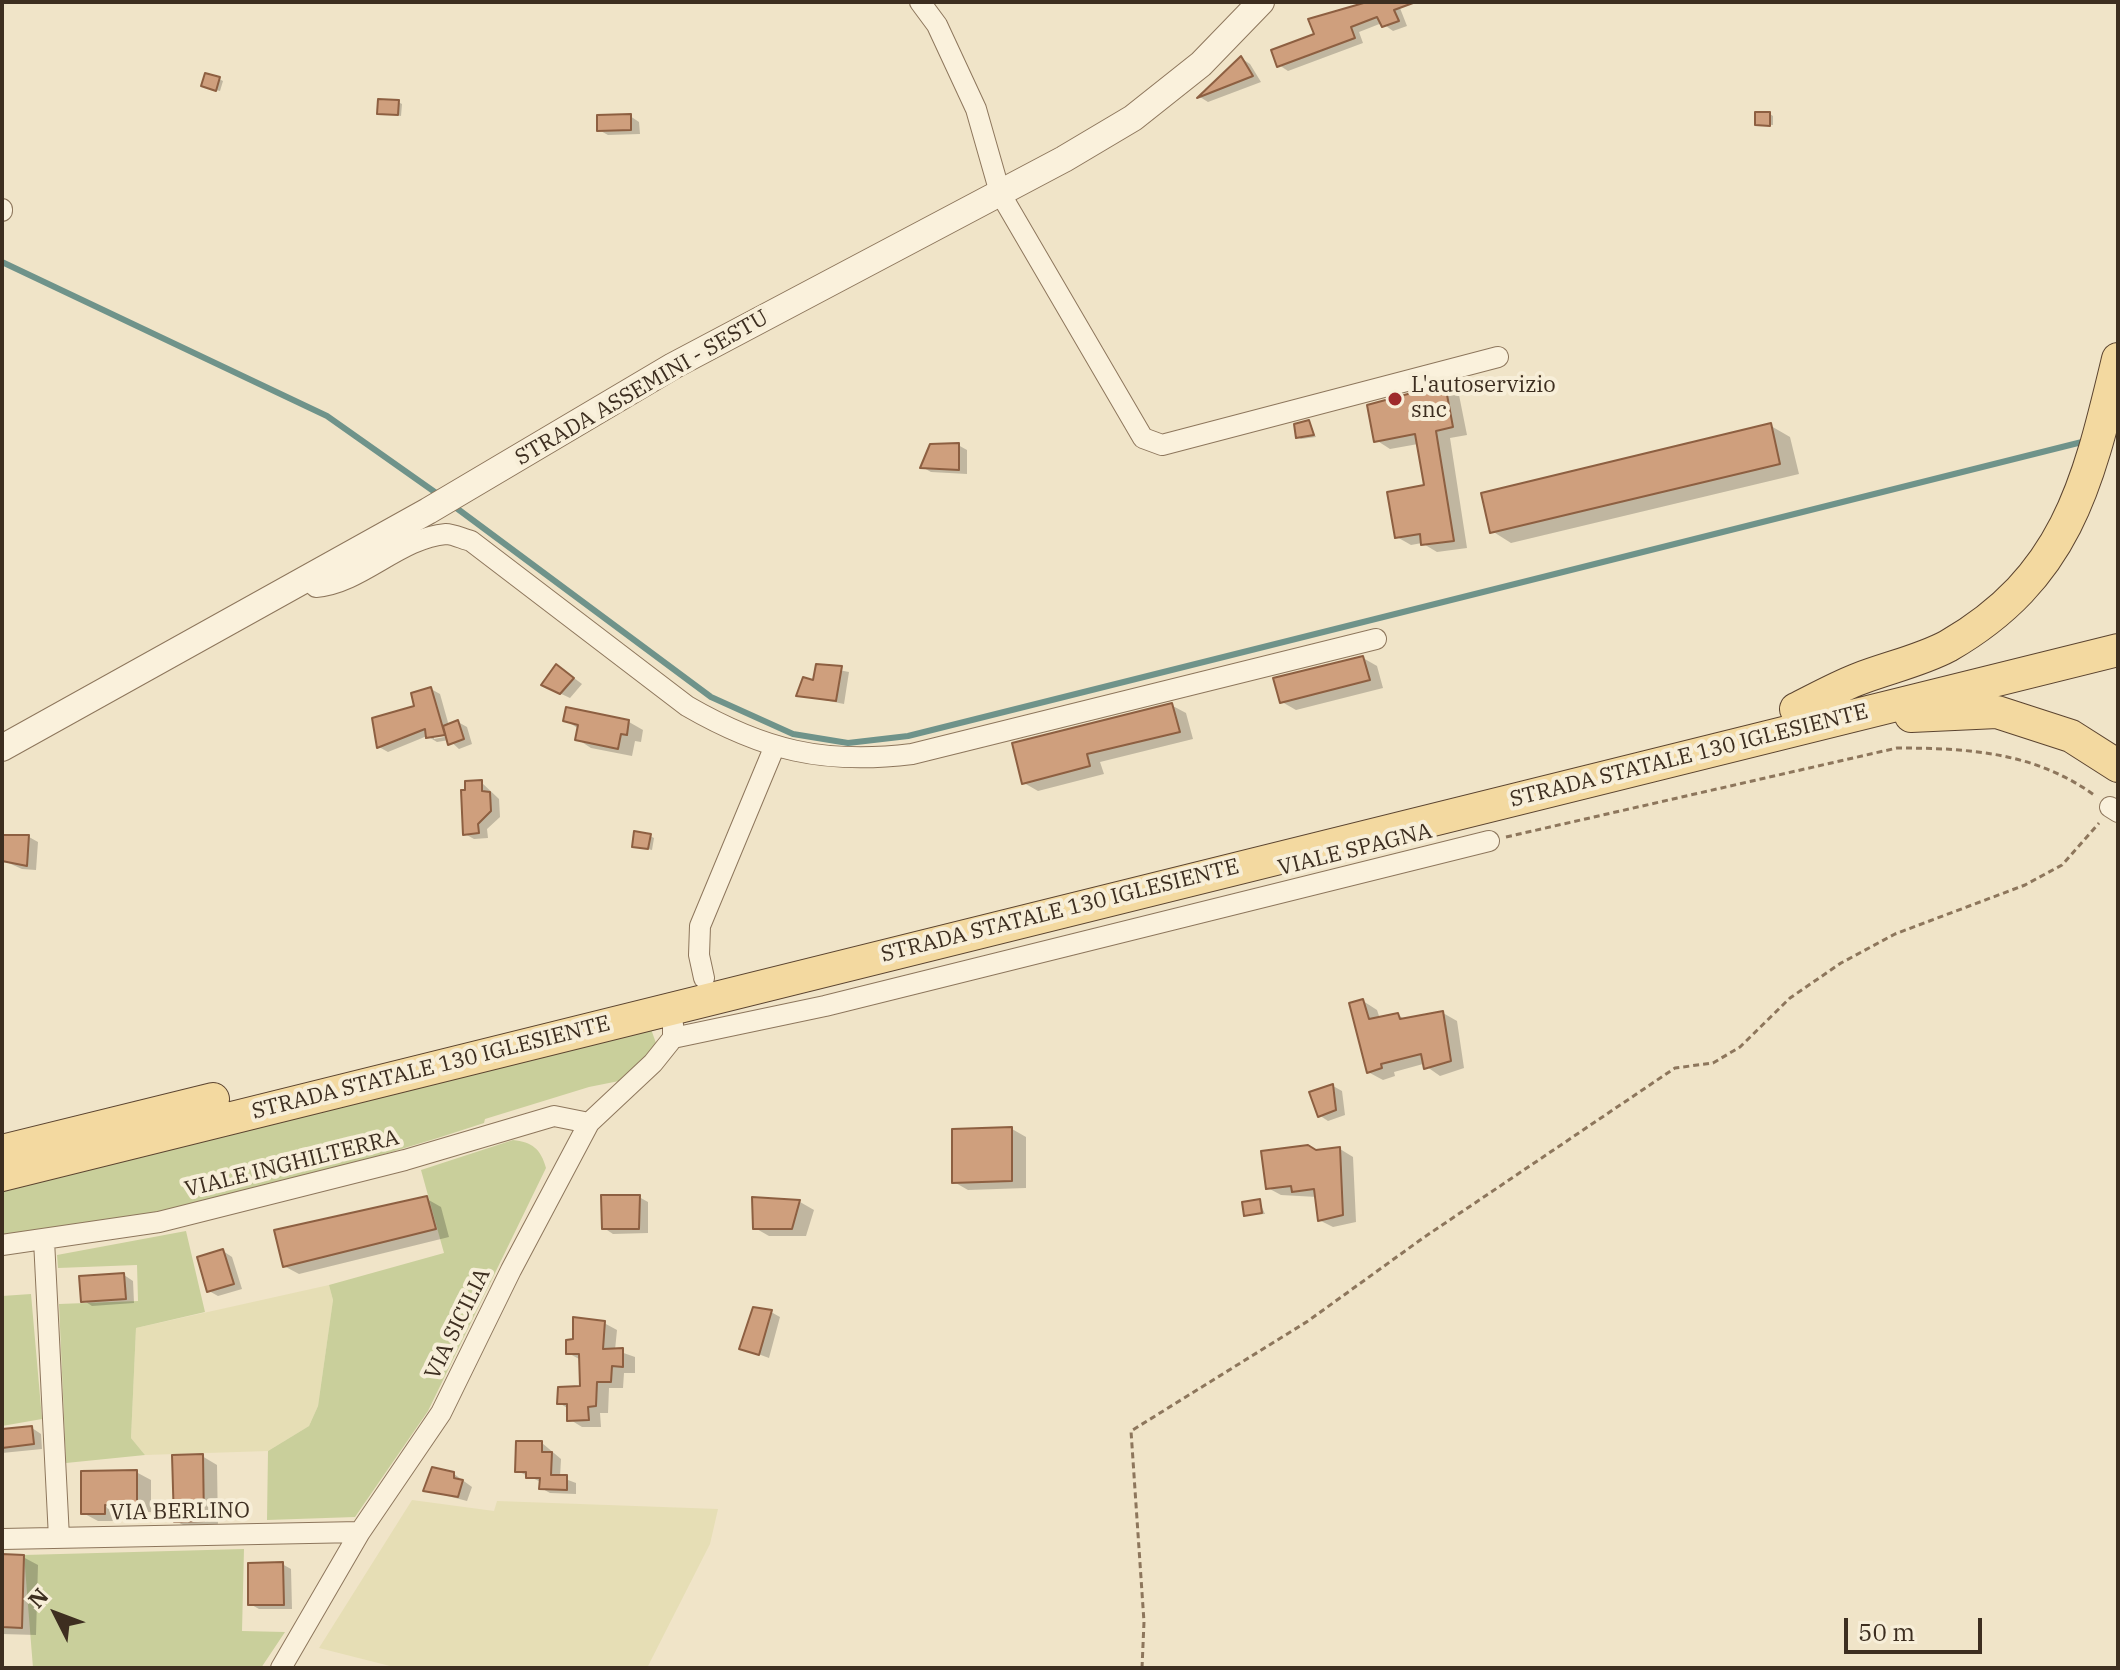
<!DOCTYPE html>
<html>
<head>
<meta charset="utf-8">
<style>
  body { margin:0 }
  #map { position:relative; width:2120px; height:1670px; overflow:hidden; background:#f0e4c8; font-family:"IBM Plex Serif",serif }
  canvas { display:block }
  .frame { position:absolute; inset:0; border:4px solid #3d2e20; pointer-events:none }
  .north { position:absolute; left:16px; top:1574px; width:80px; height:80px; -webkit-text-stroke:6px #f7eed8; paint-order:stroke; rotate:312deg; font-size:22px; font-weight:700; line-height:32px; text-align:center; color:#3d2e20 }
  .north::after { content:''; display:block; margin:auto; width:28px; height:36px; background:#3d2e20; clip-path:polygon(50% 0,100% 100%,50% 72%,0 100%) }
  .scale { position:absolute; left:1844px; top:1618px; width:138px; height:36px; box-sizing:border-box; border:4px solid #3d2e20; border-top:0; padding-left:10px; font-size:24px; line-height:28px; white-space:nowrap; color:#3d2e20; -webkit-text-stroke:6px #f7eed8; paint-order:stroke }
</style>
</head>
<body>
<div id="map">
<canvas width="2120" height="1670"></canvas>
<div class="frame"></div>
<div class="north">N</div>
<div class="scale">50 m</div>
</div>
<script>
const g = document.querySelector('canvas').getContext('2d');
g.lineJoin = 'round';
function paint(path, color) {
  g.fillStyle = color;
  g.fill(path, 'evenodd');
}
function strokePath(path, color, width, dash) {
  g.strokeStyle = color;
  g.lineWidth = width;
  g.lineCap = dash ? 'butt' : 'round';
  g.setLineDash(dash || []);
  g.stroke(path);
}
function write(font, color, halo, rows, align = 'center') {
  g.font = font + ' "IBM Plex Serif",serif';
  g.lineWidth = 8;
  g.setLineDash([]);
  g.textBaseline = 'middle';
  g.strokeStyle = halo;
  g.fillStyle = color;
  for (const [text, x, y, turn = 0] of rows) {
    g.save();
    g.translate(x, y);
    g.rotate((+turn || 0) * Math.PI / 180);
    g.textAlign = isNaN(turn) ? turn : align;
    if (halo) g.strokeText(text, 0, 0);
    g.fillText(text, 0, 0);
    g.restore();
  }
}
const farmland = new Path2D(`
  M329,1285L333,1300L318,1406L309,1426L268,1451L145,1455L131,1438L136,1328Z
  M412,1500L494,1511L497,1501L718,1509L710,1544L647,1668H398L319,1648Z`);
const green = new Path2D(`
  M651,1029L657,1046L624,1080L589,1087L485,1119L484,1123C363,1163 241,1195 116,1221C81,1228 38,1244 2,1234V1185Z
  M513,1140C532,1142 541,1149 546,1168L428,1411L355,1517L267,1520L268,1451L309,1426L318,1406L333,1300L329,1285L444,1253L421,1170Z
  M186,1231L205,1312L136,1328L131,1438L145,1455L66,1463L59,1304L138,1301L137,1265L58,1268L57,1255Z
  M31,1294L42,1419L2,1426V1296Z
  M244,1549L242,1631L285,1632L261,1668H33L24,1555Z`);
const shadow = new Path2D(`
  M1375,2L1398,3L1407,26L1393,31L1382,23L1359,32L1363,43L1288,71L1279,65L1316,35L1310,20Z
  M1241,58L1250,64L1261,82L1208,102L1200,97Z
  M219,79L223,81L220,91L207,88Z
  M398,102L402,104L401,116L379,112Z
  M1770,114L1773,116V125L1758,124Z
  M630,116L639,122L640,134L608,135L599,130Z
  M1445,386L1459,395L1467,435L1450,438L1467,548L1437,552L1422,543L1411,545L1397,537L1426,487L1418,444L1390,449L1376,440Z
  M1308,422L1316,437L1301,439L1298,437Z
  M1771,426L1790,437L1799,474L1511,543L1492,531Z
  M958,445L967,450V474L931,472L922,467Z
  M1363,658L1377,666L1383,688L1296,710L1282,702Z
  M818,666L849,672L844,704L799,695L814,683Z
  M566,672L582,684L570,698L553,690Z
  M431,689L440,694L449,726L458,722L467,727L472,744L459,749L449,740L437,742L427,736L388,752L379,747ZM454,731L455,735L434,739V735Z
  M1171,705L1186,713L1193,739L1100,762L1104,774L1038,791L1024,783Z
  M565,720L629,722L643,730L641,742L635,741L632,756L591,748L577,739L579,729Z
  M481,782L499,799L500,817L487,829L488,838L474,839L465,834Z
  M650,836L654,838L652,850L634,846Z
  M2,837H29L38,842L36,870L22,869L2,860Z
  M1363,1001L1377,1010L1380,1019L1398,1015L1406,1020L1443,1013L1457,1021L1464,1068L1440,1076L1423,1064L1394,1072L1395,1076L1383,1080L1368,1072Z
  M1333,1086L1342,1091L1345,1115L1328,1121L1319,1115Z
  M1012,1129L1026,1137V1188L968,1190L954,1182Z
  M1340,1149L1353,1157L1356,1222L1333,1227L1319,1220L1317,1197L1281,1195L1268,1188L1317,1152Z
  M639,1197L648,1202V1233L613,1234L604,1228Z
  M427,1199L441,1207L449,1237L299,1274L284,1266Z
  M754,1199L800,1202L814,1210L806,1236H769L755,1228Z
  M1259,1201L1265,1214L1246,1215Z
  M223,1251L232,1257L242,1289L218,1296L209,1291Z
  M124,1275L133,1281L134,1303L92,1306L83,1300Z
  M771,1312L780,1317L769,1358L742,1348Z
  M604,1323L617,1330L615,1350L635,1357V1373H624L623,1388H609L608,1413H600L601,1427H582L569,1419V1409L559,1403L582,1388L581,1360L568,1353Z
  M32,1428L41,1434L42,1449L2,1453V1431Z
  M542,1443L561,1459L560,1477L576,1483V1494L550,1493L541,1488V1482L517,1471Z
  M202,1456L217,1465L218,1528L190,1529L176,1521Z
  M136,1472L151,1480V1512H118V1521H98L83,1513Z
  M454,1474L472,1487L467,1501L425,1490Z
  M2,1556L23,1557L38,1565L36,1635L2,1634Z
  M282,1564L291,1569L292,1609H259L250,1604Z`);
const stream = new Path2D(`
  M2,262L327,416L439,495
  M451,504L711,697L793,734L848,743L908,736L2086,441`);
const building = new Path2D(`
  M1367,2L1413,3L1394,10L1399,21L1382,27L1377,17L1351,27L1355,38L1277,67L1271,50L1314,34L1308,19Z
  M1241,56L1253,76L1197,98Z
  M205,73L220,77L216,91L201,86Z
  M378,99L399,100L398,115L377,114Z
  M1755,112H1770V126L1755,125Z
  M631,114V130L597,131V115Z
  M1445,384L1453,427L1436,431L1454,541L1421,545L1420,534L1395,538L1387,492L1424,485L1415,434L1374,442L1367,405Z
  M1309,420L1314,435L1296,438L1294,424Z
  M1771,423L1780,464L1490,533L1481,493Z
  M959,443V470L920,468L930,444Z
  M1363,656L1370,680L1280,703L1273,678Z
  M556,664L574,678L560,694L541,685Z
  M816,664L842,666L836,701L796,696L803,677L813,680Z
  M431,687L445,735L426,738L425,729L377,748L372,718L414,706L411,693Z
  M1172,703L1180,732L1087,754L1090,766L1022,784L1012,743Z
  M566,707L629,720L627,735L621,734L618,749L575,740L578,725L563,721Z
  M458,720L464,739L448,745L443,726Z
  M482,780V791L490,792L491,811L478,824L479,833L463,835L461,790H465V781Z
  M634,831L651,834L648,849L632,847Z
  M2,835H29L27,866L2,861Z
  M1363,999L1369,1019L1398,1013L1400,1019L1443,1011L1451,1061L1424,1069L1421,1054L1381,1064L1382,1068L1367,1073L1349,1003Z
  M1333,1084L1336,1110L1318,1117L1309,1092Z
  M1012,1127V1181L952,1183V1129Z
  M1308,1145L1316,1150L1340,1147L1343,1215L1318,1221L1314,1189L1292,1192L1291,1186L1266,1189L1261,1151Z
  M601,1195H640L639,1229H602Z
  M427,1196L436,1229L283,1267L274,1230Z
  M752,1197L800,1200L792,1229H753Z
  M1260,1199L1262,1213L1244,1216L1242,1202Z
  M223,1249L234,1284L207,1292L197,1257Z
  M124,1273L126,1299L81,1302L79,1276Z
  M753,1307L772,1310L759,1355L739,1349Z
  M573,1317L605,1321L603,1349L623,1348V1367L612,1366L611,1382H597L596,1406L588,1407L589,1420L567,1421V1404H557L558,1387L580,1386L579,1354H566V1340L573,1339Z
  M32,1426L34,1444L2,1448V1429Z
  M516,1441H542V1452H552L551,1475H567V1490L539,1489L540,1478H526V1472H515Z
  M203,1454L204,1521L174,1522L172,1455Z
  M432,1467L454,1472V1478L463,1480L458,1497L423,1491Z
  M137,1470V1505H105V1514H81V1471Z
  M2,1554L24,1555L22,1628L2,1627Z
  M283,1562L284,1605H248V1563Z`);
const path = new Path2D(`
  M1506,837L1897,748C1967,748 2035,752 2094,795
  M1142,1668L1144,1622L1131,1431L1308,1321L1423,1238L1675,1068L1713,1063L1740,1047L1790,998L1841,963L1895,934L2025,885L2062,865L2099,823`);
const minor = new Path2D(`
  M920,2L937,25L976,109L1000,193L1143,438L1162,445L1498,357
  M2,209V211
  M308,579L316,587C362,583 399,538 446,534C453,534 463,539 471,541L687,706C763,750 824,765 912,754L1376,639
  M2110,807L2118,812
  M704,978L699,955L700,926L774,748
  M673,1038L825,1006L1489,841
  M44,1240L59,1538
  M2,1245L159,1222L405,1160L554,1116L589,1123
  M2,1539L360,1532
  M281,1668L360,1532L441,1413L511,1270L589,1123L653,1063L673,1038V1024`);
const tertiary = new Path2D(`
  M2,748L428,511L673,366L1064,159L1133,118L1201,64L1261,2`);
const primary = new Path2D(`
  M1796,709C1816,699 1836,688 1856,680C1886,668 1920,661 1948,646C2067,577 2088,484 2118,359
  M1911,716L1997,712L2071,736L2118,766
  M2,1151L213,1099
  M2,1175L2118,650`);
const markers = [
  [1395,399,8,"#9e2a2b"]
];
const poiNames = [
  ["L'autoservizio",1411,386],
  ["snc",1411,411]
];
const streetNames = [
  ["STRADA ASSEMINI - SESTU",642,388,-30],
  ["STRADA STATALE 130 IGLESIENTE",1689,756,-14],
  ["VIALE SPAGNA",1355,850,-14],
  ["STRADA STATALE 130 IGLESIENTE",1060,911,-14],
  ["STRADA STATALE 130 IGLESIENTE",431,1068,-14],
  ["VIALE INGHILTERRA",292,1164,-14],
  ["VIA SICILIA",458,1324,-64],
  ["VIA BERLINO",180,1512,-1]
];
paint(farmland, '#e6deb5');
paint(green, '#c9cf9b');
paint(shadow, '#0003');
strokePath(stream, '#6f938a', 6);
paint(building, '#cf9f7d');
strokePath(building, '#8d5f41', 2);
strokePath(minor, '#8d765c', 22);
strokePath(tertiary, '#8d765c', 28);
strokePath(primary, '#5b4430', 34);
strokePath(path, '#8d765c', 3, [6, 4]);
strokePath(minor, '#faf1dc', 20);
strokePath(tertiary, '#faf1dc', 26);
strokePath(primary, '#f3d9a0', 32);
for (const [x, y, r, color] of markers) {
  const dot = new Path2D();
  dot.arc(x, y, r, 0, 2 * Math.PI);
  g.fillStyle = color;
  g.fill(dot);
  strokePath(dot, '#f7eed8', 3);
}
write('22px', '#3d2e20', '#f7eed8', poiNames, 'left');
write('22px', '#3d2e20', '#f7eed8', streetNames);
</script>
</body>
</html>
